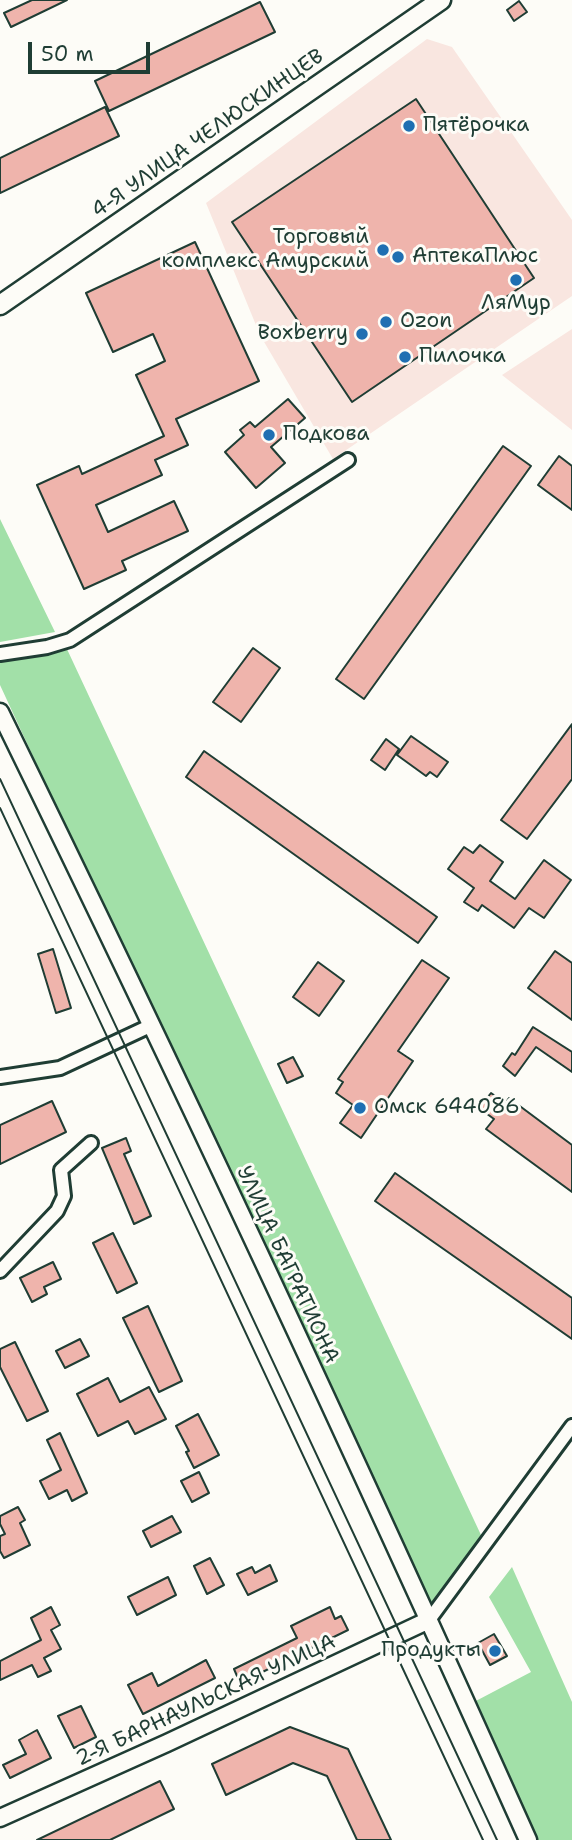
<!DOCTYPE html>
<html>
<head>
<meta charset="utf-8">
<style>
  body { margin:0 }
  #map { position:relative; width:572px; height:1840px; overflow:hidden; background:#fdfcf7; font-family:"Shantell Sans",sans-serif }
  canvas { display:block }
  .scale { position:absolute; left:28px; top:42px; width:122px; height:32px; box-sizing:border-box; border:4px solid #1f3d34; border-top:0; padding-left:9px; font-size:21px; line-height:24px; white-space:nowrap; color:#1f3d34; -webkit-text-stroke:5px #fdfcf7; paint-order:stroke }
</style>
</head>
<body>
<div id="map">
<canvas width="572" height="1840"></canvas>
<div class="scale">50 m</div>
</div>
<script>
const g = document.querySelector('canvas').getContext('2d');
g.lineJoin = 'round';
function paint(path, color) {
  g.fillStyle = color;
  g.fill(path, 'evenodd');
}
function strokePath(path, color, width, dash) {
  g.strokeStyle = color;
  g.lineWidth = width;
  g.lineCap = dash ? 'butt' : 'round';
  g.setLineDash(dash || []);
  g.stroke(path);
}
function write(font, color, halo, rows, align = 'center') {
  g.font = font + ' "Shantell Sans",sans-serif';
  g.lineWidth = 6;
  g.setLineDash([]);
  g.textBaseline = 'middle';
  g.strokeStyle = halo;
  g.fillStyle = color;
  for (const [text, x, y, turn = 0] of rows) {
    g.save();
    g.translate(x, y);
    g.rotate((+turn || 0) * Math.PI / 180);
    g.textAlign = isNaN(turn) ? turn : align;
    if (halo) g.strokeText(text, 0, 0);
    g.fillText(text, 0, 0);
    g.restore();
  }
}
const built = new Path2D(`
  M427,39L452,47L572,220V296L333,459L260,335L206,203Z
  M572,329V430L502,375Z`);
const green = new Path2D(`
  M0,519L55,632L0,642Z
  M66,647L488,1550L435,1603L427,1602L421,1595L0,685V660L43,656Z
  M512,1567L572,1702V1840H536L472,1703L531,1672L489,1597Z`);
const building = new Path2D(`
  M32,0H67L11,27L4,13Z
  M519,1L527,12L514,21L507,10Z
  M260,2L275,32L109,111L95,81Z
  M416,99L534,278L352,402L232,222Z
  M105,107L119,136L0,193V158Z
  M195,242L259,381L176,419L188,445L155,460L162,475L96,505L108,532L174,501L188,531L122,561L126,570L84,589L37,485L79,466L82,474L164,436L136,375L165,361L153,334L113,352L86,293Z
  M288,399L305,418L271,447L285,463L256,488L225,452L244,435L240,430L250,422L255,427Z
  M503,446L531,466L364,699L336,679Z
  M559,456L572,466V510L538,485Z
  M253,648L280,668L241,722L213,702Z
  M572,724V779L527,839L501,820Z
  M411,736L448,762L437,777L430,772L426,776L397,755Z
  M386,739L399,749L385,770L371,760Z
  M204,751L437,917L418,943L186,777Z
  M480,845L503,862L490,881L515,899L544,860L571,880L544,918L529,908L514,928L482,905L478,911L464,902L474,888L448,869L464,847L473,853Z
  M53,949L71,1008L56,1013L38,954Z
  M555,951L572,963V1020L528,988Z
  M422,960L449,978L398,1051L413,1061L361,1138L340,1123L353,1105L336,1093L343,1082L338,1079Z
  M318,962L344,981L319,1016L293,997Z
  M533,1027L572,1052V1072L536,1047L515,1076L503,1066L512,1053L515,1055Z
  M293,1057L303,1076L287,1083L278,1064Z
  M491,1093L505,1103L509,1098L572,1145V1192L486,1129L494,1119L479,1108Z
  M52,1101L66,1132L0,1164V1125Z
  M126,1138L131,1151L124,1154L151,1216L134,1224L102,1148Z
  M395,1173L572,1298V1339L375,1201Z
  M113,1233L137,1283L117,1293L93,1243Z
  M53,1262L61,1279L44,1287L47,1294L32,1302L20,1278Z
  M148,1306L182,1381L159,1392L123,1318Z
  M80,1339L89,1356L65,1368L56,1351Z
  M15,1342L48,1411L27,1421L0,1367V1349Z
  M108,1378L120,1402L149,1387L166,1419L135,1434L128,1421L98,1436L77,1394Z
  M198,1414L219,1455L194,1468L186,1452L189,1451L176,1426Z
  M60,1433L87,1493L72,1501L67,1490L49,1499L40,1481L61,1470L47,1440Z
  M199,1472L209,1493L192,1502L181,1481Z
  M18,1507L25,1520L20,1523L30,1545L4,1558L0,1551V1536L5,1534L0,1524V1516Z
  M172,1516L181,1532L151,1547L143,1531Z
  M210,1558L224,1585L207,1594L194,1566Z
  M270,1565L277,1581L248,1595L237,1574L252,1567L255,1573Z
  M168,1577L176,1595L137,1615L128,1597Z
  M51,1607L60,1625L51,1630L61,1649L44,1658L51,1671L38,1677L32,1665L0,1680V1661L41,1640L31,1618Z
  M330,1607L335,1619L341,1616L348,1630L240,1683L234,1669L297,1638L291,1626Z
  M494,1634L507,1656L490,1665L478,1643Z
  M206,1660L215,1678L143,1714L128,1685L152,1673L158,1686Z
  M81,1706L96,1737L74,1748L58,1716Z
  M290,1727L348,1749L391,1840H357L327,1776L293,1763L226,1795L212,1764Z
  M37,1730L51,1758L10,1778L3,1765L26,1754L19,1740Z
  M160,1781L174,1809L110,1840H37Z`);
const minor = new Path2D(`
  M0,654L47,647L70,640L348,460
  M0,1077L60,1068L152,1025
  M0,1271L57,1211L64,1196L61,1170L91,1143
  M429,1620L572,1426`);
const tertiary = new Path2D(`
  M0,712C183,1085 358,1461 528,1840
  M0,1818L167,1743L429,1620`);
const secondary = new Path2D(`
  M0,305L441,0`);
const tram = new Path2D(`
  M0,779L497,1840
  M0,808L483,1840`);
const markers = [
  [409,126,7,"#1f6fb2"],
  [383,250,7,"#1f6fb2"],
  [398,257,7,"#1f6fb2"],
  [516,280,7,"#1f6fb2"],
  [386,322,7,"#1f6fb2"],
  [362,334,7,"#1f6fb2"],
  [405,357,7,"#1f6fb2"],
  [269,435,7,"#1f6fb2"],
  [360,1108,7,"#1f6fb2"],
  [495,1651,7,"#1f6fb2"]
];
const poiNames = [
  ["Пятёрочка",423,126],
  ["Торговый",369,238,"right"],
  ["комплекс Амурский",369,262,"right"],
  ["АптекаПлюс",412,257],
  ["ЛяМур",516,304,"center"],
  ["Ozon",400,322],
  ["Boxberry",348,334,"right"],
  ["Пилочка",419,357],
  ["Подкова",283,435],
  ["Омск 644086",374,1108],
  ["Продукты",481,1651,"right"]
];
const streetNames = [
  ["4-Я УЛИЦА ЧЕЛЮСКИНЦЕВ",208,134,-35],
  ["УЛИЦА БАГРАТИОНА",287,1265,65],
  ["2-Я БАРНАУЛЬСКАЯ УЛИЦА",206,1701,-25]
];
paint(built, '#f9e6e0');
paint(green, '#a2e0a8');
paint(building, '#efb4ac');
strokePath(building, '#1f3d34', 2);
strokePath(minor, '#1f3d34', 18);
strokePath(tertiary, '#1f3d34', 21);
strokePath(secondary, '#1f3d34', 23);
strokePath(minor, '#fdfcf7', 12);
strokePath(tertiary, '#fdfcf7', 16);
strokePath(secondary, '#fdfcf7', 18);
strokePath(tram, '#1f3d34', 2);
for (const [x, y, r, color] of markers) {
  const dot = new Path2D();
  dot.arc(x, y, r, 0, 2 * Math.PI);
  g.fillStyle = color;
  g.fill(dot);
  strokePath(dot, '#fdfcf7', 2.5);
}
write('21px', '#1f3d34', '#fdfcf7', poiNames, 'left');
write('21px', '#1f3d34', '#fdfcf7', streetNames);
</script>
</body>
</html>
